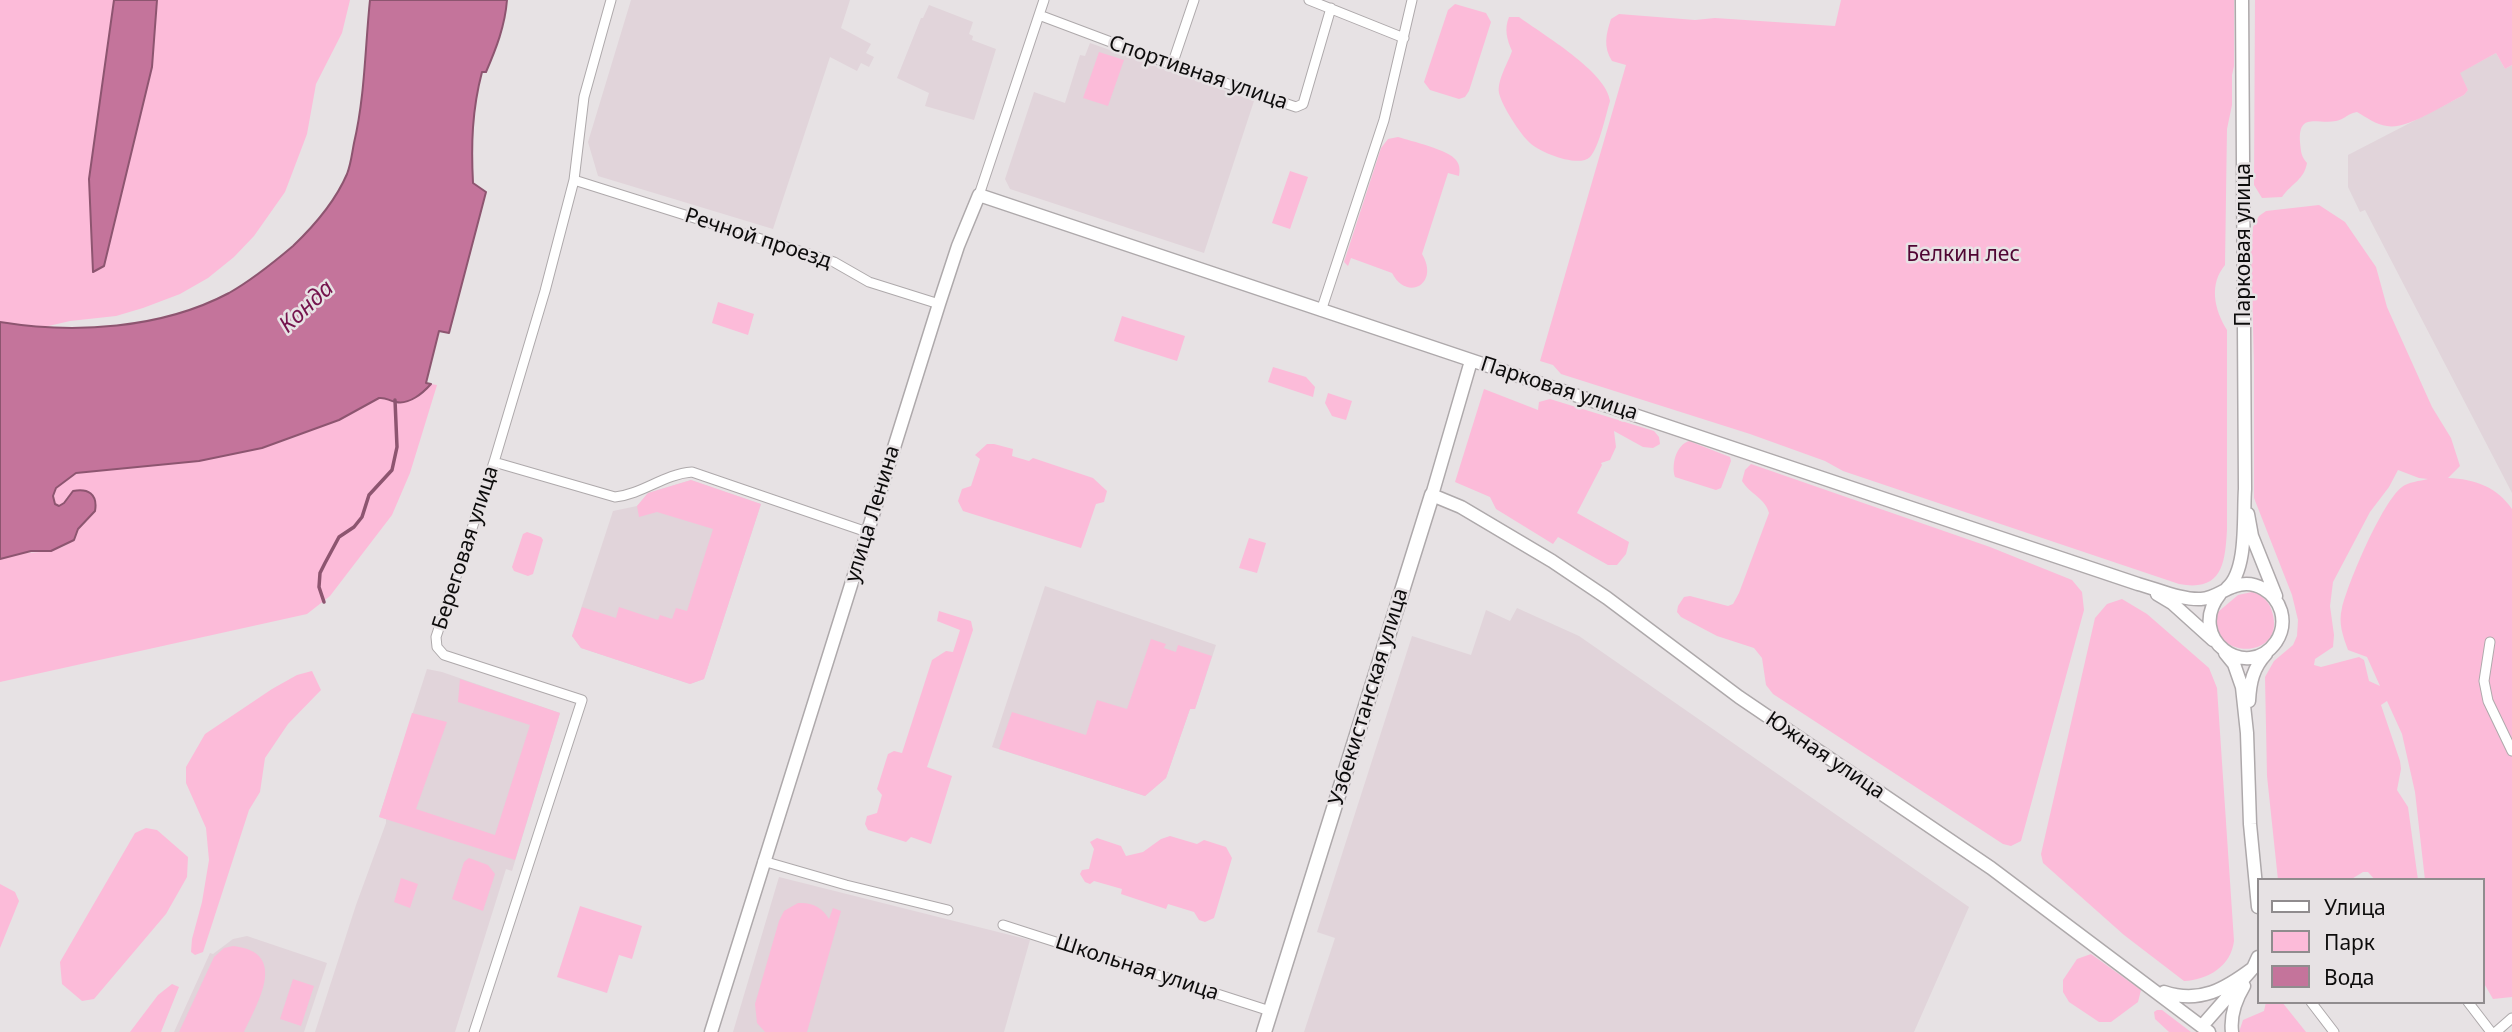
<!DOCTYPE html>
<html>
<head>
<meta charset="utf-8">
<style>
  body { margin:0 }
  #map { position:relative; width:2512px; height:1032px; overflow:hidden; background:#e7e2e4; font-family:"Noto Sans",sans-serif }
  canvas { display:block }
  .legend { position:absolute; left:2257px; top:878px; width:228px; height:126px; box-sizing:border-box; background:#e7e2e4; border:2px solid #908c8e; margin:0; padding:9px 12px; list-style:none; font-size:21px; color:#0d0c0c }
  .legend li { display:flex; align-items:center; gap:14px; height:35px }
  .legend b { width:35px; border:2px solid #908c8e }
</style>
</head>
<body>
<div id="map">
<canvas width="2512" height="1032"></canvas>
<ul class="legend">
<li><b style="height:9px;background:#fff"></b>Улица</li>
<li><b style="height:19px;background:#fcbbd9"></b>Парк</li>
<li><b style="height:19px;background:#c4749b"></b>Вода</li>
</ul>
</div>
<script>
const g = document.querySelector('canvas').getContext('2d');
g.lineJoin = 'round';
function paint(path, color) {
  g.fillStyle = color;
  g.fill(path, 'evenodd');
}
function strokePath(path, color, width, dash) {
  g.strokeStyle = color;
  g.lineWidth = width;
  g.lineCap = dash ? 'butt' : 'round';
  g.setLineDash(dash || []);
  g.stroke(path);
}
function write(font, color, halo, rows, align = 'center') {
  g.font = font + ' "Noto Sans",sans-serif';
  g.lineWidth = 5;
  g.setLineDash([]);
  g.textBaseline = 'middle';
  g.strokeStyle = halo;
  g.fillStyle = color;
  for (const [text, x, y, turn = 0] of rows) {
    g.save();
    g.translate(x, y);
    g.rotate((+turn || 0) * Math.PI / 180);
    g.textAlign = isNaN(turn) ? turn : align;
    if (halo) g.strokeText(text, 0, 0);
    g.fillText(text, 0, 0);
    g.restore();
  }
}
const built = new Path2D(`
  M631,0H850L841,28L871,44L866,53L874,57L869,67L861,63L857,71L830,57L773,229L598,176L588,142Z
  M929,5L973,22L969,34L973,36L972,40L996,49L974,120L925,106L929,93L897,78L921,18H923Z
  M1090,43L1254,101L1204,253L1010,189L1005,179L1034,92L1065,103L1080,55L1085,56Z
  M2496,53L2505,69L2512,65V493L2365,210L2360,212L2348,187V155L2464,95L2468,90L2459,73Z
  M691,480L761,504L704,679L690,684L581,648L572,636L613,511L637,506L648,493Z
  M1045,586L1216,645L1195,709H1190L1166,778L1145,796L992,747Z
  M1517,608L1579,636L1969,907L1914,1032H1304L1335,938L1317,932L1412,636L1471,655L1486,610L1510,621Z
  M427,669L442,672L560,713L512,871L506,869L455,1032H315L356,905L386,823V819L379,817Z
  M779,877L1030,940L1004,1032H733Z
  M247,936L327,963L304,1032H174L210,953L213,954L233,939Z`);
const green = new Path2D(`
  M0,0H114L89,179L93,272L129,156L152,67L157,0H350L342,33L316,84L307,134L285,192L254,236L234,257L208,278L180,294L143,308L116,316L70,321L40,328L0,322Z
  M1841,0H2234V66L2232,75V105L2227,129L2225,265C2209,284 2214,309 2227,330V530C2225,564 2222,592 2179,584L1843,471L1825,461L1750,434L1561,374L1553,365L1540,361L1626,65L1612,61C1603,47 1606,34 1611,19L1619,14L1695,20L1715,18L1835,26Z
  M2255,0H2512V65L2505,69L2496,53L2460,73L2468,90L2464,95C2445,104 2407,130 2387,126C2376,125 2366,117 2357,112C2348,113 2344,120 2336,121C2318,125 2298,111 2300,142C2301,152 2301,156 2307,163C2304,180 2292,183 2282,197L2262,198L2254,185Z
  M1455,4L1486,13L1491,22L1469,91L1465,97L1459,99L1430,90L1424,82L1448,10Z
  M1509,17H1519C1542,34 1607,72 1610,101C1606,114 1599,148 1590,157C1579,168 1541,153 1530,143C1520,134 1502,106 1499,93C1497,80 1508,63 1512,51C1507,40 1504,29 1509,17Z
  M1099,52L1124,60L1108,106L1083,98Z
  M1398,137C1411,141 1449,150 1456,160C1460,165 1460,170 1459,176L1448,173L1422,254C1440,284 1407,302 1392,273L1351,258L1348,266L1344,262L1381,148L1388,139Z
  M1290,171L1308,177L1290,229L1272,223Z
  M2319,205L2345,222L2376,267L2387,307L2432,407L2451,438L2460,466L2448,478C2475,479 2497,487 2512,509V997L2493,999L2482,980V880H2425L2415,792L2402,734L2387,701L2381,705L2400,761L2401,769L2397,790L2408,807L2418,880H2375L2368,872H2363L2350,880H2278L2267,776L2265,677L2274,661L2293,645L2297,636L2298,620L2292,595L2254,498V363L2251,254L2253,227L2259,216L2266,211ZM2398,470L2419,478L2428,479C2420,481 2408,482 2402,487C2382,502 2348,583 2342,608C2338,623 2343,636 2348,650L2367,657L2380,686L2369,681L2364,660L2359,657L2321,667L2314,665L2315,659L2333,647L2334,635L2330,606L2333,582L2370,512L2389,487Z
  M718,302L754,314L748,335L712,323Z
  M1122,316L1185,336L1177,361L1114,341Z
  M1273,367L1306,377L1315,387L1313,397L1268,382Z
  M431,384L437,385L410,473L392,515L330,596L307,614L0,682V559C20,549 35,555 53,550C60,549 68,544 74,540L78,529L95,511L67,497L64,503L59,506L55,504C49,481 75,473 92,470C149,465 204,462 259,448C302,438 340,417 379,398L386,397L396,402L422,394Z
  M1484,389L1538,410L1539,402L1550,399L1654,431L1659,437L1660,444L1653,448L1643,447L1614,431L1616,447L1610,460L1601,463L1602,465L1577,513L1629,542L1626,554L1617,565H1608L1558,537L1553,544L1496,509L1490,497L1455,482Z
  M1328,393L1352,401L1346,420L1332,416L1325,403Z
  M1689,441L1730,457L1731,461L1721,488L1716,490L1675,477C1671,465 1676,445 1689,441Z
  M987,444H994L1013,449L1012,456L1029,461L1033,458L1093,478L1107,491L1104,502L1096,504L1081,548L963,511L958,501L962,489L971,486L980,459L975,455Z
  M1751,464L1990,547L2072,580L2082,592L2084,610L2021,841L2011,846L2003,844L1773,694L1766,685L1762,658L1754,648L1717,636L1681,617L1677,612L1678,606L1684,597L1690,596L1728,606L1733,604L1739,593L1769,513C1765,498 1750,494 1742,481L1745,470Z
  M691,480L761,504L704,679L690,684L581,648L572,636L582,607L616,618L619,607L658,620L660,615L672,619L676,608L687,611L713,529L657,512L639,517L637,506L648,493Z
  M527,532L541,537L543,540L533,574L528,576L514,571L512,567L523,534Z
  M1249,538L1266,543L1257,573L1239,568Z
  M2252,592C2263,595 2270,602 2273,615C2284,662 2205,659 2218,612L2238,595Z
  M2122,599L2147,614L2209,668L2217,688L2234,941C2231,966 2208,980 2184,981L2124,935L2043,863L2041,854L2095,618L2107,604Z
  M939,611L971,621L973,630L927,767L952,776L931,844L911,837L906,842L868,830L865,824L867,816L877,813L882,795L877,789L888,754L894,751L902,753L932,660L946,651L953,652L960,630L937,621Z
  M1151,639L1166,644L1164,648L1176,652L1178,645L1212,656L1195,709H1190L1166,778L1145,796L999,749L1012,712L1086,735L1097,700L1127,709Z
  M312,671L321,690L288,724L265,758L260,792L249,810L203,952L195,955L191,952L192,939L202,902L209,860L206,828L186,783V767L205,734L272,689L297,675Z
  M460,679L560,713L515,860L379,817L412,713L447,722L416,809L495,835L530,725L458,702Z
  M146,828L157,830L188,857L187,877L166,914L94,999L82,1001L62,984L60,962L135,833Z
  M1170,836L1197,844L1204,840L1226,847L1232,858L1214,918L1205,922L1199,920L1194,912L1168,904L1166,909L1121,894L1122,889L1094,881L1090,884L1085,882L1080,874L1082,870L1089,869L1094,849L1090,842L1097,838L1121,846L1126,856L1143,852L1161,839Z
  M469,858L488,865L495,874L483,911L452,899L464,862Z
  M401,878L418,884L410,908L394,902Z
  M0,884L15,892L19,901L0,948Z
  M798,903C812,902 822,907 829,919L833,908L841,911L807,1032H765L757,1023L755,1004L779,921L784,911Z
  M580,906L642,926L632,959L619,955L607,993L557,977Z
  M233,946C289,952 258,1002 244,1032H179L214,957L224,948Z
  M2091,954L2141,990L2138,1002L2111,1022H2099L2069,1002L2063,992V980L2077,959Z
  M293,979L314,986L301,1026L280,1019Z
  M172,984L179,987L161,1032H130L158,995Z
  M2266,1002H2282L2306,1032H2239L2243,1020L2264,1011Z
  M2157,1010H2162L2191,1032H2169L2155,1019L2154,1012Z`);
const water = new Path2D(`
  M114,0H157L152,67L104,266L93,272L89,179Z
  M370,0H507C505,26 496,49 486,72H482C472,110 471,145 473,183L486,192L449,333L439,331L426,383L431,384C423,393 409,405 396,402C388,401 387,397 379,398L339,420L262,448L199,461L76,473L56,488L53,496L55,504L59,506L64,503L73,491C88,488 98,494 95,511L78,529L74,540L51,551H31L0,559V322C74,334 161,329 229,293C252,280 273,263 293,246C315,225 335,202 347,174C351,164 352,153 354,143C365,96 365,48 370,0Z`);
const stream = new Path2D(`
  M324,602L319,587L320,573L325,563L339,537L354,527L362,517L369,495L392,470L397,447L395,400`);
const minor = new Path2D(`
  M1309,0L1404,38
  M1039,15L1172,65L1296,107L1303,104L1331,8
  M1172,65L1194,0
  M574,180L834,262L869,282L939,304
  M979,195L1044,0
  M1321,311L1384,120L1412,0
  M494,462L615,497C643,494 664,474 692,472L867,532
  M2490,642L2484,681L2488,701L2512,751
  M763,861L846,885L948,910
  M1003,925L1270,1011
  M2311,1002L2334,1032
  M2468,1002L2491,1032
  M474,1032L582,700L444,655L437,647L436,637L494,462L545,291L574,180L584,97L611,0
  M2496,1032L2512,1018`);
const secondary = new Path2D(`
  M1471,361L1432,495L1461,507L1552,561L1607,598L1739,697L1991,868L2209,1032
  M2248,514L2252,536L2276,596
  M2227,588C2248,570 2243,516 2245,489L2242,0
  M2157,594L2172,603L2213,640
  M2225,653L2234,664L2242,687L2247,733L2250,824L2258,907
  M2249,701C2250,682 2253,668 2266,654
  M2164,992C2200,1004 2225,989 2253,968
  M2202,1026L2253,968L2258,957
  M711,1032L939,304L958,246L979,195L2138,584C2157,589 2181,600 2201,599C2215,598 2222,590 2235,586C2255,579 2275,592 2281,611C2284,622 2282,633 2276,642C2247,683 2185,638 2220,594
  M2232,1032C2230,1015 2235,1001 2244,986`);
const primary = new Path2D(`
  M1264,1032L1432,495`);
const streetNames = [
  ["Спортивная улица",1198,73,19],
  ["Речной проезд",758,239,18],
  ["Парковая улица",2244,245,-90],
  ["Парковая улица",1559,389,18],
  ["улица Ленина",873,514,-73],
  ["Береговая улица",466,548,-72],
  ["Узбекистанская улица",1369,697,-73],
  ["Южная улица",1825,756,34],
  ["Школьная улица",1137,968,18]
];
const parkNames = [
  ["Белкин лес",1963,255]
];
const waterNames = [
  ["Конда",307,307,-43]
];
paint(built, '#e1d4da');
paint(green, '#fcbbd9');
paint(water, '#c4749b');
strokePath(water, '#8d5570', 2);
strokePath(stream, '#8d5570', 3.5);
strokePath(minor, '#aea9ab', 11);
strokePath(secondary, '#aea9ab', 15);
strokePath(primary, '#aea9ab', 17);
strokePath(minor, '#fff', 9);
strokePath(secondary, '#fff', 12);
strokePath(primary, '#fff', 14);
write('21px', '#0d0c0c', '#e7e2e4', streetNames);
write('21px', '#500533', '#e7e2e4', parkNames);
write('italic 23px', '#75134d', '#e7e2e4', waterNames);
</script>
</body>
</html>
